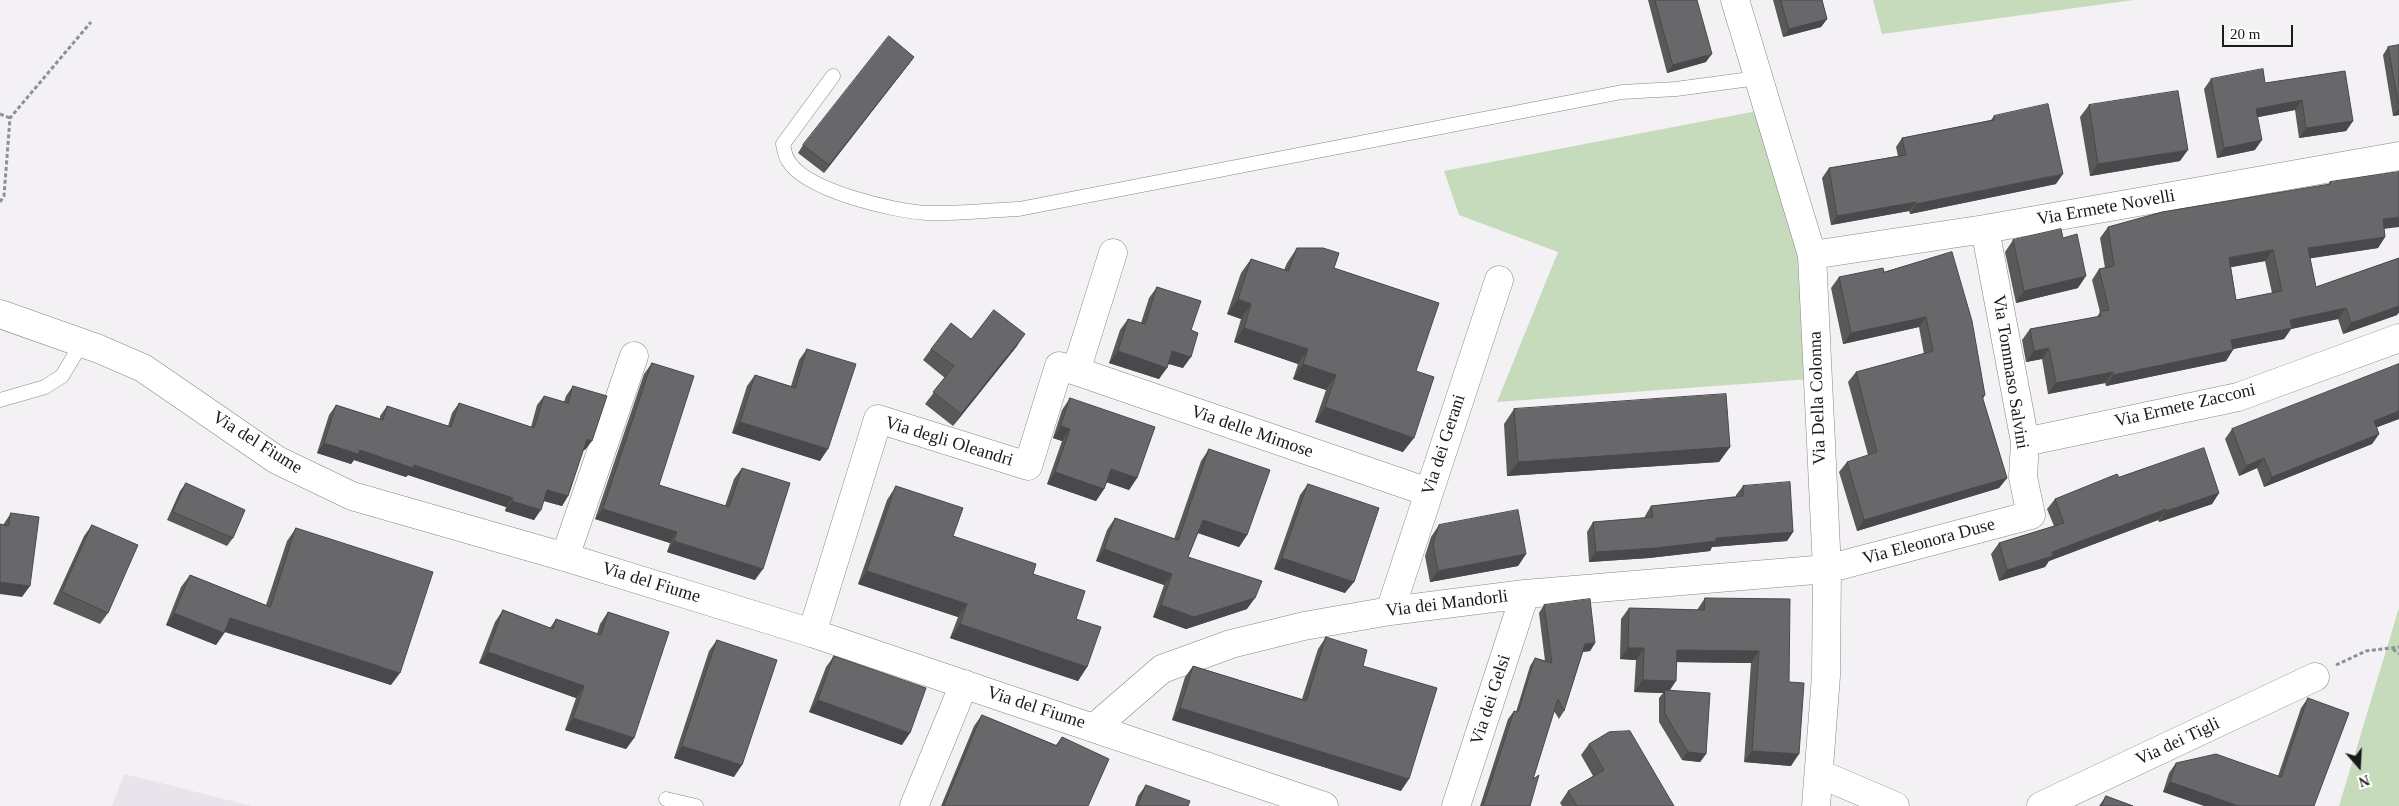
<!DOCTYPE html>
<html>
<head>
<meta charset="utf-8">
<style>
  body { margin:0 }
  #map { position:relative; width:2399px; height:806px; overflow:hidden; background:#f3f1f4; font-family:"Times New Roman",serif }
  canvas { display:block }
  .north { position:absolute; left:2334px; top:741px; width:50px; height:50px; -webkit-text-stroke:4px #fff; paint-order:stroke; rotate:161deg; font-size:14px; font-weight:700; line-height:20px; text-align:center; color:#1a1a1b }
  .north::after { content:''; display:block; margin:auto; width:18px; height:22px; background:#1a1a1b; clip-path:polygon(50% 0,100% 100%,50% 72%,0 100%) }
  .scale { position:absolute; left:2222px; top:25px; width:71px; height:22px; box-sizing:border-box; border:2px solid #1a1a1b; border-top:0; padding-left:6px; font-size:15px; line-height:18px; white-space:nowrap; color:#1a1a1b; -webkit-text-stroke:4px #fff; paint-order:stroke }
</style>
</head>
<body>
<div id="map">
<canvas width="2399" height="806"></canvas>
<div class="north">N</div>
<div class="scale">20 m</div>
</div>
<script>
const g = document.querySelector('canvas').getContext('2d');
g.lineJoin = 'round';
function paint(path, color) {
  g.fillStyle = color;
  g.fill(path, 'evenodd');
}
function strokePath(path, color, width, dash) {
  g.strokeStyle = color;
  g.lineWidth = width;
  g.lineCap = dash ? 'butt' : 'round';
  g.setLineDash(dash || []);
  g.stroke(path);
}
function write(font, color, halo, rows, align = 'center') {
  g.font = font + ' "Times New Roman",serif';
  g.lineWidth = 5;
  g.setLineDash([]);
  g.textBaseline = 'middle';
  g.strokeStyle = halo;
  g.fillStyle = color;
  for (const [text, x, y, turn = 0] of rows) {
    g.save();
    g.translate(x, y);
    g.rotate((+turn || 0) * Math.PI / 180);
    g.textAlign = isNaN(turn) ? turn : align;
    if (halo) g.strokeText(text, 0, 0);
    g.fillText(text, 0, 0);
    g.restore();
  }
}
const built = new Path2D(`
  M124,774L169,785L251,806H112Z`);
const green = new Path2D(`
  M1873,0H2134L1882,34Z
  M1757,111L1806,257L1810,379L1497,402L1558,252L1459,215L1444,171Z
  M2399,608V806H2339Z`);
const path = new Path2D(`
  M0,114L10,118
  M0,202L4,196L10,118L91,22
  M2393,649L2399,654
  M2336,665L2366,651L2399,647`);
const service = new Path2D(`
  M833,76L783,144C784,149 785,157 789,162C808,191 893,211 927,213C957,214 989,210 1019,209L1622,92L1676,89L1758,78
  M0,400L45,387L62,376L82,343
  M666,799L696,806`);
const minor = new Path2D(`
  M1735,0L1812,255L1827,569L1826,676L1816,806
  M1812,255L1985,229L2399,156
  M1076,371L1428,492
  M2025,442L2238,397L2399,338
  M565,557L634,356
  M1390,611L1499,280
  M812,633L878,419L1028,466L1059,366L1076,371L1113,253
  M1095,727L1162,669L1231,644L1304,626L1390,611L1525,594L1827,569L2031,515L2023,477L2025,442L1985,229
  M1820,774L1895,806
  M914,806L964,684
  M1456,806L1525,594
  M2041,806L2315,677`);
const tertiary = new Path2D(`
  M0,314L99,349L143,368L277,460L352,496L565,557L812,633L1324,806`);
const wall = new Path2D(`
  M1648,0H1697L1706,62L1667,73Z
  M1773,0H1822L1827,19L1821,27L1783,37Z
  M2399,45V115L2393,116L2383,55L2388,47Z
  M914,57L824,173L798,153L803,145Z
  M2211,79L2265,83L2353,121L2346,131L2299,138L2295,110L2257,117L2255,150L2217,158L2204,89Z
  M2089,105L2180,161L2090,176L2080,117Z
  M1994,116L2056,184L1910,214L1909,211L1831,225L1822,178L1829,168L1898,156L1896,147L1902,138L1991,120Z
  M2330,182L2384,229L2385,237L2378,248L2310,258L2316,287L2399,258V312L2397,315L2343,334L2338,319L2291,329L2284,339L2233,349L2226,361L2106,386L2105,383L2048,394L2042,359L2026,362L2022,340L2030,329L2097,317L2100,312L2092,280L2099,269L2105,268L2100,238L2108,227L2328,185ZM2265,261L2272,293L2236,300L2231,267Z
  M2063,238L2078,288L2016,303L2005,252L2013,240Z
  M1297,248L1334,268L1416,371L1403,452L1315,422L1326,390L1293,379L1298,364L1234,342L1241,319L1227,314L1241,273L1251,259L1284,270L1287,263Z
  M1952,252L1985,395L1983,399L2007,478L1999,488L1857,531L1839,472L1847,462L1868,455L1848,382L1856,372L1924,354L1919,327L1843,344L1831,288L1839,277L1884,272Z
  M1157,287L1191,330L1183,368L1168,364L1159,379L1109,363L1120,330L1128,319L1141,323L1149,298Z
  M1017,346L953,426L925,404L945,378L923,360L931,349Z
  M807,349L820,461L732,433L747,386L755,375L791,386L799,360Z
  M652,363L659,485L725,506L734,479L742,468L755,580L667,552L670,543L595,519L644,374Z
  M2399,364V419L2377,427L2379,434L2372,444L2264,487L2257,468L2239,476L2225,439L2232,429Z
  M573,386L585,450H583L568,496L562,506L544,501L534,520L505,511L506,507L408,475L406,477L354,460L351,464L317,453L329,415L336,405L380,419V416L387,406L448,426L452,413L459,403L531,427L537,405L544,396L564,402L566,396Z
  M1070,398L1137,478L1129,490L1107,482L1104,489L1096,501L1047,484L1062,441L1053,438L1062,410Z
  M1514,409L1730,447L1719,462L1507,476L1504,424Z
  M1209,449L1247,535L1239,547L1198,533L1188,557L1247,609L1186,629L1153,617L1164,585L1096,561L1107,530L1115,518L1174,539L1201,461Z
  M2119,477L2219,493L2212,504L2159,522L2158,520L2049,561L2045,567L1999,581L1991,554L1999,543L2054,526L2047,509L2055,499Z
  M186,483L233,538L227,546L167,520L180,491Z
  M1308,484L1345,593L1274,569L1300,495Z
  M896,486L953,536L1033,574L1076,619L1087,667L1078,681L950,638L958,617L858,584L887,500Z
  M1743,486L1793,532L1787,541L1712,547L1710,551L1649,558L1589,562L1587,532L1593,522L1645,518V516L1651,506L1736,497V495Z
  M11,513L22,597L3,525Z
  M92,525L108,613L100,624L53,604L84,536Z
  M1439,525L1526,554L1518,566L1430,582L1425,556L1431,537Z
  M296,528L391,685L225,632L216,645L166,625L181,587L190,575L266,605L287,541Z
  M1705,598L1789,682L1791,766L1744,762L1751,663L1677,662L1670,690L1706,754L1700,762L1682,760L1659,722V698L1663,693L1634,692L1636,660L1620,659L1621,619L1629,608L1697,610Z
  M1544,605L1595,643L1590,651L1583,652L1564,711L1559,719L1554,711L1533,779L1530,806H1480L1508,719L1514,711L1516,712L1530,666L1535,658L1545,661L1539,613Z
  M503,610L550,628L556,619L597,634L600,624L608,612L634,738L626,749L565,730L576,698L479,663L495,622Z
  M1326,637L1363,666L1401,791L1172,720L1185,677L1193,666L1302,699L1318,649Z
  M717,640L734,777L674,758L709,651Z
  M834,656L902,745L809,712L826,667Z
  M2308,698L2314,806L2163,792L2169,773L2176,763L2278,776L2301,708Z
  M982,715L1056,745L1062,737L1088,806H941L974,726Z
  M1589,744L1674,806H1562L1560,803L1568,791L1593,776L1581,755Z
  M1146,785L1188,806H1135L1138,796Z
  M2106,796L2133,806H2099Z`);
const shadedWall = new Path2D(`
  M1827,19L1821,27L1783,37L1789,29Z
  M1712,54L1706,62L1667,73L1673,65Z
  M914,57L909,64L824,173L829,165Z
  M2302,100L2295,110L2249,119L2256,109Z
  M2399,108V115L2393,116Z
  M2353,121L2346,131L2299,138L2306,128Z
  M2262,140L2255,150L2217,158L2224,148Z
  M2188,150L2180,161L2090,176L2098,164Z
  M2063,174L2056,184L1910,214L1916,204Z
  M1916,202L1909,211L1831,225L1837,216Z
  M2399,217V227L2375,230L2383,219Z
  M2385,237L2378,248L2300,260L2308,248Z
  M2273,250L2265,261L2221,269L2229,258Z
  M2086,276L2078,288L2016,303L2024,291Z
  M1238,299L1251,304L1241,319L1227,314Z
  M2399,306V312L2397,315L2343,334L2351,323Z
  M2346,308L2338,319L2291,329L2284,339L2223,351L2231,340L2290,320Z
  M1926,317L1919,327L1843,344L1851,333Z
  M1244,328L1308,349L1298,364L1234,342Z
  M1025,334L1017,346L953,426L961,414Z
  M2049,348L2042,359L2026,362L2034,351Z
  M2233,350L2226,361L2106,386L2113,375Z
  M1118,351L1167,368L1159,379L1109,363Z
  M1172,351L1191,357L1183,368L1164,362Z
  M1303,364L1336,375L1326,390L1293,379Z
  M2113,372L2105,383L2048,394L2056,383Z
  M1325,407L1414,438L1403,452L1315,422Z
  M2399,411V419L2367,431L2374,421Z
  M740,422L828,449L820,461L732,433Z
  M1061,426L1070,429L1062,441L1053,438Z
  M2379,434L2372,444L2264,487L2272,477Z
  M587,439L592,441L585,450L580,449Z
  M324,443L360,450L414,465L513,498L506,507L408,475L406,477L354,460L351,464L317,453Z
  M1730,447L1719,462L1507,476L1518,462Z
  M2264,458L2257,468L2239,476L2246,466Z
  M1111,469L1137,478L1129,490L1103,481Z
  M1055,472L1104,489L1096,501L1047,484Z
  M2007,478L1999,488L1857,531L1864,520Z
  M547,490L568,496L562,506L540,500Z
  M2219,493L2212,504L2159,522L2166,511Z
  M512,501L541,510L534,520L505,511Z
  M603,509L677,532L670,543L595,519Z
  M2166,509L2158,520L2049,561L2045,567L1999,581L2007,570L2052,552Z
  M1203,520L1247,535L1239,547L1195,532Z
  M1793,532L1787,541L1712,547L1710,551L1649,558L1589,562L1596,552L1716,538Z
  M674,541L763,569L755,580L667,552Z
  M1104,549L1172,574L1164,585L1096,561Z
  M1526,554L1518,566L1430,582L1438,571Z
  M1282,558L1354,582L1345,593L1274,569Z
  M867,571L967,604L958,617L858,584Z
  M0,582L30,586L22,597L0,594Z
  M1255,598L1247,609L1186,629L1153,617L1161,605Z
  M174,613L224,633L216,645L166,625Z
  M230,618L400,673L391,685L222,631Z
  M960,624L1087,667L1078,681L950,638Z
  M1595,643L1590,651L1579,652L1585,644Z
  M1628,648H1644L1636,660L1620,659Z
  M1677,650L1759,651L1751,663L1669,662Z
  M488,652L584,686L576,698L479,663Z
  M1643,680L1676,681L1668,693L1665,690L1663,693L1634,692Z
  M818,700L910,733L902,745L809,712Z
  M1180,708L1409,779L1401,791L1172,720Z
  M573,718L634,738L626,749L565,730Z
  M682,746L742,765L734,777L674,758Z
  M1752,751L1799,754L1791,766L1744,762Z
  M1688,752L1706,754L1700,762L1682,760Z
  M2170,782L2239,806H2204L2163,792Z`);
const building = new Path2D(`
  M1655,0H1697L1712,54L1673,65Z
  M1781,0H1822L1827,19L1789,29Z
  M889,36L914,57L829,165L803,145Z
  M2399,45V107L2388,47Z
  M2263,69L2265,83L2345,71L2353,121L2306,128L2302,100L2256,109L2262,140L2224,148L2211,79Z
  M2178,91L2188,150L2098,164L2089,105Z
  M2048,104L2063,174L1916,204V202L1837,216L1829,168L1906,155L1902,138L1994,120V116Z
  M2399,172V217L2383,219L2385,237L2308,248L2316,287L2399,258V306L2351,323L2346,308L2290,320L2292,328L2231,340L2233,350L2113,375V372L2056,383L2049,348L2034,351L2030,329L2101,316L2100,311L2109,310L2099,269L2114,266L2108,227L2162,212L2330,184V182ZM2273,250L2282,291L2236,300L2229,258Z
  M2061,229L2063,238L2077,234L2086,276L2024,291L2013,240Z
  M1297,248H1323L1339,253L1334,268L1439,303L1416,371L1434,377L1414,438L1325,407L1336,375L1303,364L1308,349L1244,328L1251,304L1238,299L1251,259L1288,271Z
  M1952,252L1972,321L1985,395L1982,396L2007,478L1864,520L1847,462L1877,452L1856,372L1933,351L1926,317L1851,333L1839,277L1883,268L1884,272Z
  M1157,287L1201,301L1191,330L1198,333L1191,357L1172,351L1167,368L1118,351L1128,319L1145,324Z
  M994,310L1025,334L961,414L933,392L954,366L931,349L951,323L971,339Z
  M807,349L856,364L828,449L740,422L755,375L795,388Z
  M652,363L694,376L659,485L729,507L742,468L790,483L763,569L674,541L677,532L603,509Z
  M2399,364V411L2374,421L2379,434L2272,477L2264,458L2246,466L2232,429Z
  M573,386L607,396L592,441L587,439L568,496L547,490L541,510L512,501L513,498L414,465L413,468L360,450L358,454L324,443L336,405L383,420L387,406L451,427L459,403L534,428L544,396L568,403Z
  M1726,394L1730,447L1518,462L1514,409Z
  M1070,398L1155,427L1137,478L1111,469L1104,489L1055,472L1070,429L1061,426Z
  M2204,448L2219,493L2166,511V509L2052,552L2053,556L2007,570L1999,543L2064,523L2055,499L2117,474L2119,477Z
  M1209,449L1270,470L1247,535L1203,520L1188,557L1262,581L1255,598L1194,617L1161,605L1172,574L1104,549L1115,518L1178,540Z
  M1790,482L1793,532L1716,538V541L1656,548L1596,552L1593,522L1653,517L1651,506L1743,496V486Z
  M186,483L245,510L233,538L173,512Z
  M1308,484L1379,508L1354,582L1282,558Z
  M896,486L963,508L953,536L1036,564L1033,574L1085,591L1076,619L1101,627L1087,667L960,624L967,604L867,571Z
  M1518,510L1526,554L1438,571L1433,544L1439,525Z
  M11,513L39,517L30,586L0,582V524L8,526Z
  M92,525L138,545L108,613L62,592Z
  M296,528L433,572L400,673L230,618L224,633L174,613L190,575L270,607Z
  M1705,598L1790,599L1789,682L1804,683L1799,754L1752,751L1759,651L1677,650L1676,681L1643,680L1644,648H1628L1629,608L1704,610Z
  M1590,599L1595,643L1585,644L1564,711L1558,699L1533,779L1539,775L1530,806H1483L1514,711L1518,712L1535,658L1552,663L1544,605Z
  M503,610L553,629L556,619L601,635L608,612L669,632L634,738L573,718L584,686L488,652Z
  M1326,637L1367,650L1363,666L1437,688L1409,779L1180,708L1193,666L1306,701Z
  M717,640L777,660L742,765L682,746Z
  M834,656L926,688L910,733L818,700Z
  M1665,690L1710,693L1706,754L1688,752L1665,714Z
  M2308,698L2349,713L2314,806H2239L2170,782L2176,763L2216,754L2281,777Z
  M982,715L1057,746L1062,737L1109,759L1088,806H944Z
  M1630,731L1674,806H1577L1568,791L1604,770L1589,744L1609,732Z
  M1146,785L1190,801L1188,806H1138Z
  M2106,796L2133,806H2102Z`);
const streetNames = [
  ["Via Ermete Novelli",2106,208,-10],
  ["Via Tommaso Salvini",2010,372,81],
  ["Via Della Colonna",1818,398,-92],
  ["Via Ermete Zacconi",2185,406,-13],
  ["Via delle Mimose",1252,432,19],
  ["Via degli Oleandri",949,442,17],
  ["Via del Fiume",257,443,32],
  ["Via dei Gerani",1444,445,-72],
  ["Via Eleonora Duse",1929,542,-15],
  ["Via del Fiume",651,583,17],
  ["Via dei Mandorli",1447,604,-7],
  ["Via dei Gelsi",1491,700,-72],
  ["Via del Fiume",1036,708,18],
  ["Via dei Tigli",2178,742,-25]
];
paint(built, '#e9e3ec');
paint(green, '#c5dbbb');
strokePath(service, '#878688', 15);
strokePath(minor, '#878688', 29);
strokePath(tertiary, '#878688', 29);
strokePath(path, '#908f91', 3, [4, 2.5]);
strokePath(service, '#fff', 14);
strokePath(minor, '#fff', 28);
strokePath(tertiary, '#fff', 28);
paint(wall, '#59595a');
paint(shadedWall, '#49484a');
paint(building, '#686769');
strokePath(building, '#49484a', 1);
write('18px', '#1a1a1b', '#fff', streetNames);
</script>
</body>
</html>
